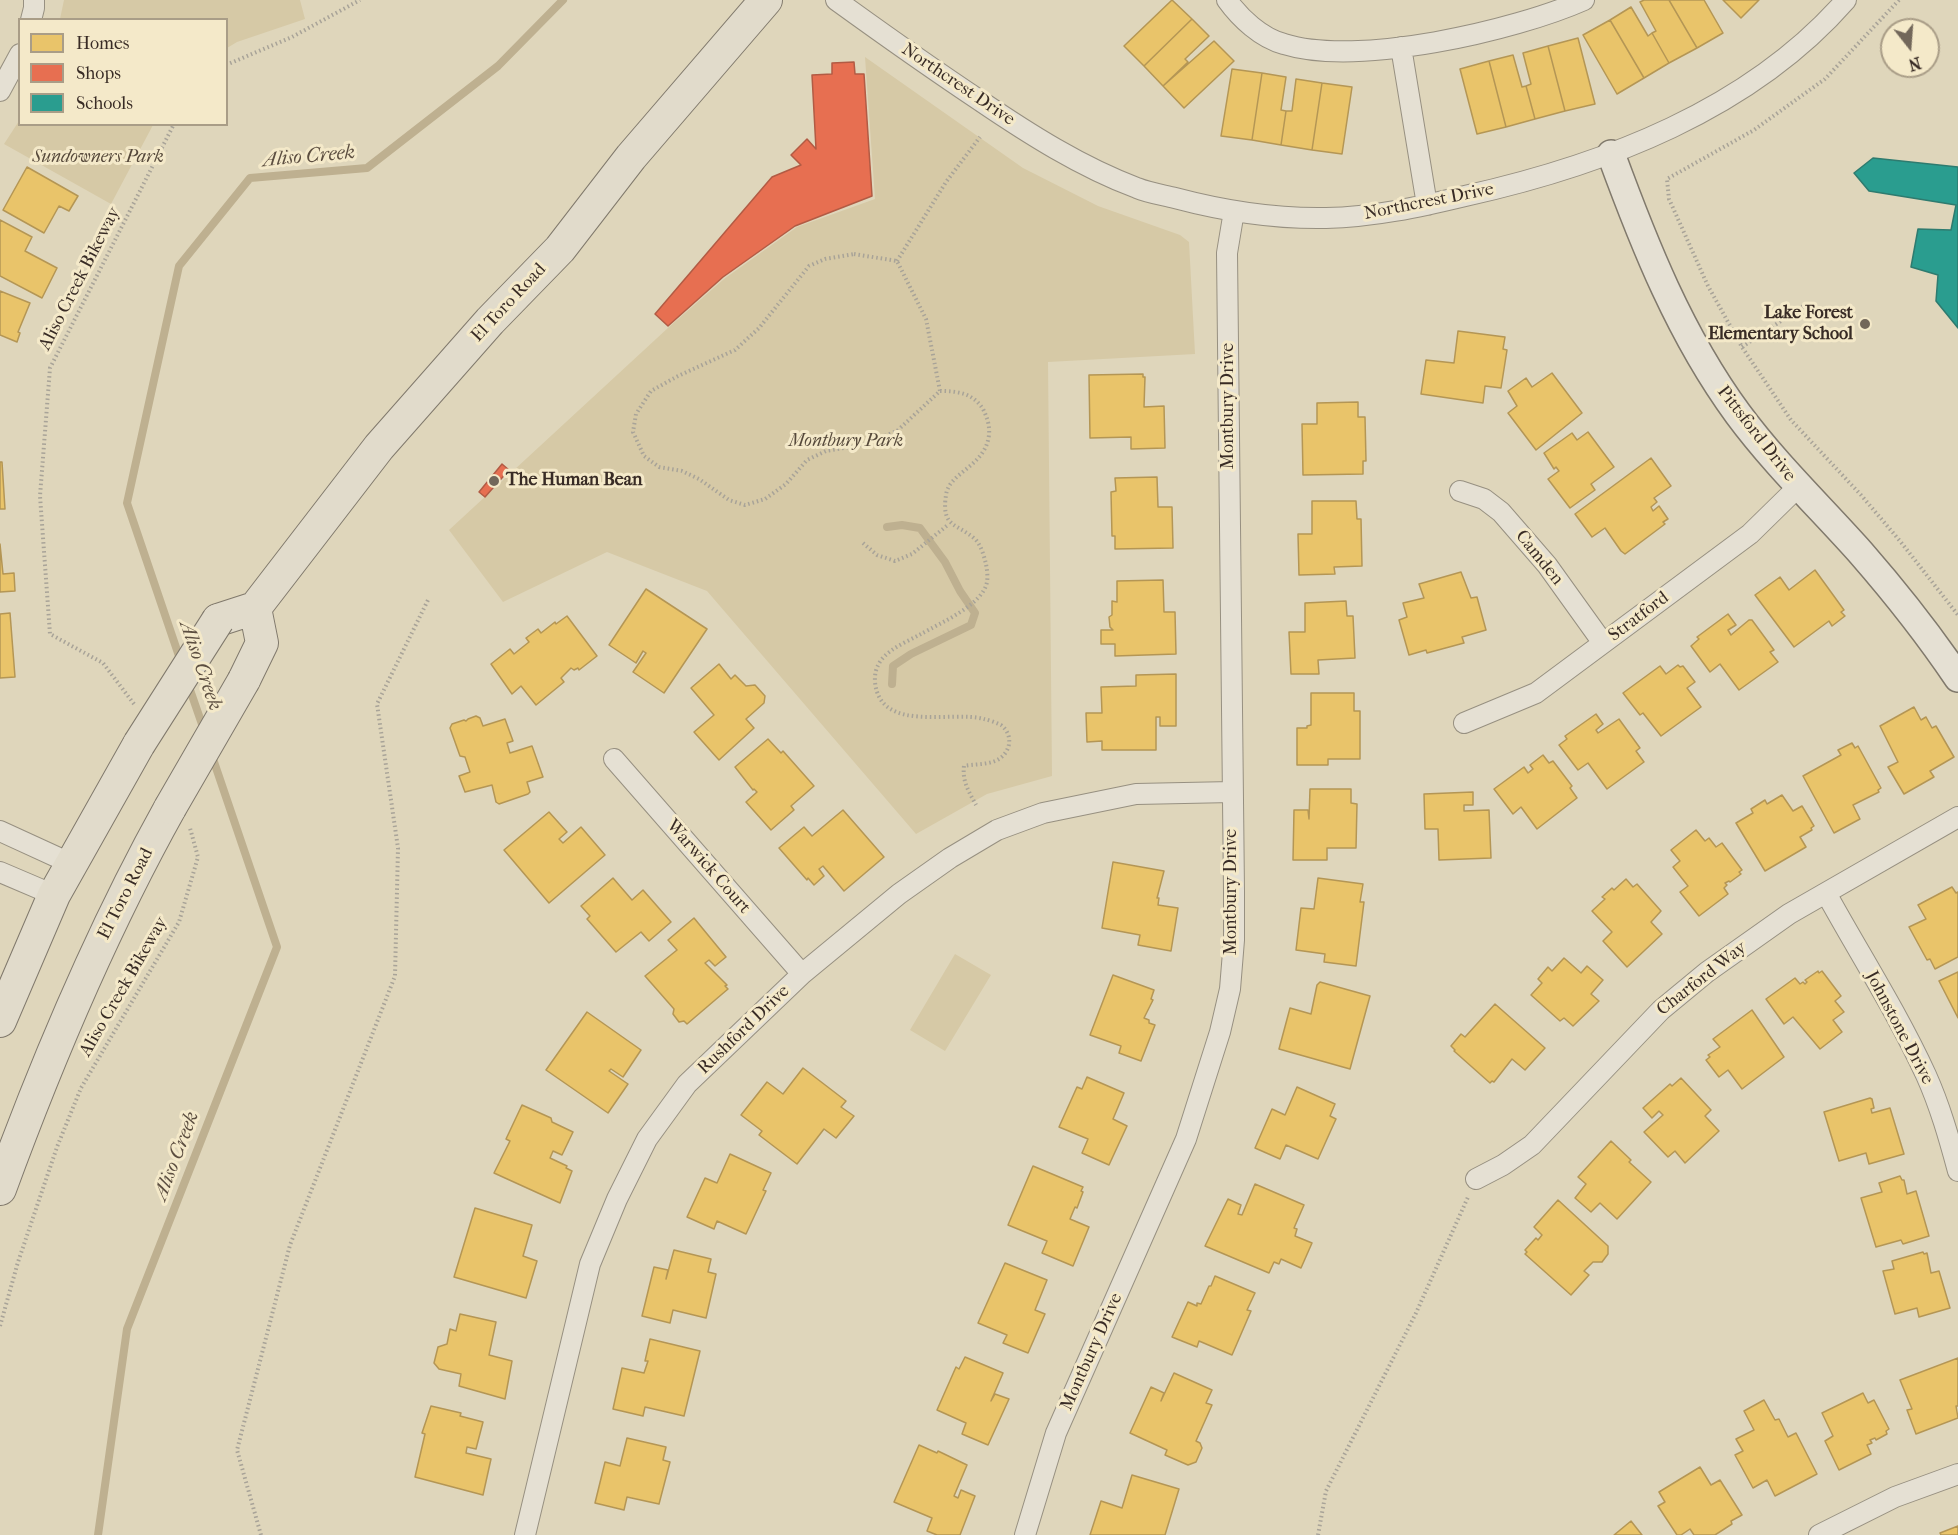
<!DOCTYPE html>
<html>
<head>
<meta charset="utf-8">
<style>
  body { margin:0 }
  #map { position:relative; width:1958px; height:1535px; overflow:hidden; background:#dfd6bb; font-family:"IM FELL French Canon",serif }
  canvas { display:block }
  .legend { position:absolute; left:18px; top:18px; width:210px; height:108px; box-sizing:border-box; background:#f4e9c9; border:2px solid #a99d87; margin:0; padding:8px 10px; list-style:none; font-size:18px; color:#382b25 }
  .legend li { display:flex; align-items:center; gap:12px; height:30px }
  .legend b { width:30px; border:2px solid #a99d87 }
  .north { position:absolute; left:1880px; top:18px; width:60px; height:60px; box-sizing:border-box; background:#f4e9c9; border:2px solid #a99d87; border-radius:50%; rotate:163deg; font-size:16px; font-weight:700; line-height:24px; text-align:center; color:#382b25 }
  .north::after { content:''; display:block; margin:auto; width:21px; height:27px; background:#72675a; clip-path:polygon(50% 0,100% 100%,50% 72%,0 100%) }
</style>
</head>
<body>
<div id="map">
<canvas width="1958" height="1535"></canvas>
<ul class="legend">
<li><b style="height:16px;background:#e9c46a"></b>Homes</li>
<li><b style="height:16px;background:#e76f51"></b>Shops</li>
<li><b style="height:16px;background:#2a9d8f"></b>Schools</li>
</ul>
<div class="north">N</div>
</div>
<script>
const g = document.querySelector('canvas').getContext('2d');
g.lineJoin = 'round';
function paint(path, color) {
  g.fillStyle = color;
  g.fill(path, 'evenodd');
}
function strokePath(path, color, width, dash) {
  g.strokeStyle = color;
  g.lineWidth = width;
  g.lineCap = dash ? 'butt' : 'round';
  g.setLineDash(dash || []);
  g.stroke(path);
}
function write(font, color, halo, rows, align = 'center') {
  g.font = font + ' "IM FELL French Canon",serif';
  g.lineWidth = 6;
  g.setLineDash([]);
  g.textBaseline = 'middle';
  g.strokeStyle = halo;
  g.fillStyle = color;
  for (const [text, x, y, turn = 0] of rows) {
    g.save();
    g.translate(x, y);
    g.rotate((+turn || 0) * Math.PI / 180);
    g.textAlign = isNaN(turn) ? turn : align;
    if (halo) g.strokeText(text, 0, 0);
    g.fillText(text, 0, 0);
    g.restore();
  }
}
const green = new Path2D(`
  M64,0H300L305,19L237,42L227,48L226,20L60,19Z
  M865,57L1023,168L1098,206L1180,235L1189,242L1195,354L1048,362L1052,776L987,794L916,834L707,591L607,552L503,602L449,530L669,327L724,279L797,227L875,199Z
  M19,121L20,124L153,125L111,204L4,144Z
  M955,954L991,975L945,1051L910,1030Z`);
const homes = new Path2D(`
  M1172,0L1192,19L1144,66L1124,46Z
  M1644,0H1669L1697,48L1669,63L1652,33L1656,31L1640,2Z
  M1669,0H1704L1723,33L1697,48Z
  M1723,0H1759L1741,18Z
  M1631,7L1648,36L1652,33L1669,63L1644,78L1610,20Z
  M1192,19L1209,36L1185,59L1188,62L1163,86L1144,66Z
  M1610,20L1644,78L1617,94L1583,35Z
  M1578,38L1595,104L1565,111L1548,46Z
  M1214,41L1234,61L1184,108L1163,86Z
  M1548,46L1565,111L1535,119L1526,86L1531,84L1523,53Z
  M1513,55L1522,87L1526,86L1535,119L1506,127L1489,61Z
  M1489,61L1506,127L1477,134L1460,69Z
  M1232,69L1262,73L1252,140L1221,136Z
  M1262,73L1286,77L1281,110L1286,111L1281,145L1252,140Z
  M1296,79L1322,83L1312,150L1281,145L1286,111H1292Z
  M1322,83L1352,87L1342,154L1312,150Z
  M27,167L78,196L69,211L59,206L44,233L3,210Z
  M0,220L32,237L25,251L57,268L42,298L0,276Z
  M0,291L30,303L18,332L20,333L17,342L0,335Z
  M1458,331L1505,337L1503,349L1507,350L1501,388L1485,386L1483,403L1421,394L1426,360L1454,363Z
  M1552,373L1582,413L1536,450L1508,413L1517,406L1508,391L1526,378L1532,387Z
  M1143,374V377H1145L1144,407L1164,406L1165,448L1131,449V437L1090,438L1089,375Z
  M1358,402V417H1365L1366,461H1363V474L1303,475L1302,424H1317V403Z
  M1588,432L1614,467L1591,484L1595,490L1570,508L1548,479L1559,471L1556,467L1554,469L1544,453L1572,433L1577,440Z
  M1651,458L1671,486L1654,498L1657,502L1651,507L1653,511L1659,506L1668,519L1663,522L1665,524L1625,554L1621,551L1605,528L1592,537L1575,514Z
  M0,462H2L5,509H0Z
  M1157,477L1158,507H1172L1173,548L1115,549V536H1112L1111,492L1116,491L1115,478Z
  M1312,501H1356L1357,519H1361L1362,566L1334,567L1335,574L1299,575L1298,534H1312Z
  M0,544L3,574L14,573L15,591L0,592Z
  M1815,570L1844,610L1841,612L1845,616L1832,626L1829,621L1794,647L1755,595L1780,577L1789,590Z
  M1461,572L1471,598L1477,597L1486,630L1462,637L1464,643L1427,653L1426,650L1409,655L1399,620L1407,617L1403,603L1424,598L1419,584Z
  M1163,580L1164,612H1175L1176,654L1115,656V644H1101V630H1113L1110,627L1109,617L1112,615V601L1117,602V581Z
  M646,589L707,629L664,693L633,672L646,653L643,651L636,663L609,645Z
  M1346,601L1347,616H1353L1355,658L1318,660L1319,674H1291L1289,632H1305V603Z
  M10,613L15,677L0,678V614Z
  M1728,614L1736,625L1728,630L1731,635L1749,620H1752L1774,650L1770,652L1778,662L1739,690L1720,664L1710,672L1691,646L1699,639L1697,637Z
  M567,616L597,656L579,670L578,668L574,670L571,668L561,678L564,682L536,705L521,686L512,694L491,664L510,649L514,654L529,642L526,638L538,629L541,633L555,622L556,624Z
  M719,664L731,679L735,675L746,686L755,685L765,696L764,703L746,719L754,728L719,760L694,732L714,715L691,688Z
  M1678,665L1680,667L1683,666L1695,682L1687,688L1701,707L1661,736L1643,713L1640,715L1623,693L1660,666L1666,674Z
  M1176,674V726H1160V717H1156V750H1102V741L1087,742L1086,713H1102L1101,687L1136,686V675Z
  M1311,693H1354V711H1360V759H1328V765H1297V728H1307V726L1311,725Z
  M1914,707L1921,720L1926,717L1932,728L1936,726L1954,757L1930,771L1934,777L1904,794L1888,767L1898,762L1880,726Z
  M1596,714L1603,724L1596,730L1598,733L1619,719L1640,748L1636,751L1644,762L1607,789L1588,763L1578,770L1559,745L1567,739L1565,736Z
  M476,716L480,718L483,726L505,719L513,741L507,743L510,753L532,746L543,777L527,782L530,792L528,794L499,804L496,802L492,785L465,792L459,776L470,772L465,757L460,756L450,728L452,724L464,720L466,721L468,719Z
  M768,739L781,753L783,751L814,786L791,806L794,810L771,830L746,802L757,792L754,789L753,790L735,767Z
  M1852,743L1855,748L1858,746L1881,788L1878,790L1879,792L1853,805L1860,819L1834,833L1803,776L1841,755L1838,750Z
  M1543,755L1549,763L1553,761L1572,786L1570,788L1577,798L1537,829L1521,807L1513,814L1494,789L1524,767L1528,773L1533,769L1530,765Z
  M1310,789H1351V803L1357,804L1356,848H1327V860H1293L1294,810H1308L1309,819Z
  M1473,792V805H1464V811L1489,810L1491,858L1439,860L1438,829H1425L1424,794Z
  M1782,795L1793,811L1802,806L1814,826L1811,828L1812,830L1800,837L1806,847L1765,871L1736,823L1753,813L1751,809L1765,800L1767,804Z
  M843,810L884,857L844,891L823,866L819,869L824,876L814,885L808,878L807,880L779,848L804,827L812,836Z
  M549,812L567,832L559,839L563,843L581,827L605,855L549,903L504,850Z
  M1696,830L1705,841L1709,838L1716,847L1722,843L1742,870L1739,872L1741,874L1730,882L1729,881L1725,883L1727,885L1724,888L1728,894L1699,916L1680,892L1688,886L1673,867L1680,861L1671,850Z
  M1113,862L1164,871L1157,898H1159L1158,905L1178,908L1171,951L1138,945L1140,935L1102,928Z
  M613,878L632,900L643,890L671,922L649,941L641,932L616,952L587,919L590,916L581,906Z
  M1318,878L1363,884L1360,902H1364L1356,966L1324,962L1325,954L1296,950L1301,908L1314,909Z
  M1626,879L1633,887L1637,884L1661,911L1651,922L1662,934L1627,967L1603,941L1612,932L1592,911L1605,899L1602,897L1612,888L1614,890Z
  M1952,887L1956,893L1958,892V957L1935,969L1930,959L1927,960L1909,927L1926,919L1918,905Z
  M694,918L726,957L715,966L709,960L705,963L727,985L725,986L728,989L687,1024L684,1021L679,1022L673,1014L674,1009L645,976L677,950L668,940Z
  M1564,958L1581,973L1587,966L1603,980L1591,994L1599,1001L1573,1026L1564,1018L1560,1021L1531,995L1542,983L1538,979L1548,967L1552,971Z
  M1818,971L1819,973L1822,971L1841,996L1835,1001L1844,1012L1833,1020L1842,1032L1820,1049L1793,1017L1784,1024L1766,999L1795,978L1800,984L1803,982L1805,984L1807,982L1805,980Z
  M1958,972V1018L1939,981Z
  M1113,975L1154,990L1151,999L1153,1000L1144,1018L1149,1020V1023L1155,1025L1141,1061L1119,1053L1121,1046L1090,1035Z
  M1320,982L1370,996L1350,1069L1279,1049L1290,1008L1311,1014L1317,985Z
  M1495,1004L1545,1048L1525,1070L1512,1059L1494,1082L1492,1081L1490,1083L1454,1051L1455,1050L1451,1046L1461,1034L1465,1037Z
  M1752,1010L1784,1057L1742,1089L1728,1070L1719,1077L1706,1060L1710,1057L1708,1055L1720,1047L1713,1039Z
  M587,1012L641,1050L623,1077L611,1069L609,1071L628,1084L608,1113L546,1070Z
  M803,1068L846,1101L841,1107L854,1116L836,1138L824,1129L797,1164L759,1135L762,1131L741,1115L767,1082L783,1094Z
  M1087,1077L1124,1093L1113,1119L1127,1126L1109,1165L1082,1153L1088,1139L1059,1127L1077,1087L1082,1089Z
  M1681,1078L1711,1110L1705,1116L1719,1131L1685,1163L1675,1151L1668,1157L1644,1132L1663,1115L1659,1111L1652,1118L1643,1108L1670,1084L1672,1086Z
  M1297,1087L1335,1104L1330,1116L1336,1119L1318,1159L1286,1145L1280,1159L1255,1148L1272,1109L1285,1115Z
  M1870,1098L1872,1099L1874,1108L1871,1109L1872,1113L1890,1108L1904,1154L1869,1164L1866,1153L1839,1161L1824,1112Z
  M522,1105L551,1118L552,1122L573,1132L562,1155L553,1151L550,1158L567,1166L566,1168L572,1171L560,1203L494,1173L510,1141L506,1139Z
  M1611,1141L1631,1160L1629,1162L1651,1182L1617,1219L1600,1203L1591,1212L1575,1198L1586,1184L1578,1177Z
  M730,1154L771,1173L763,1190L766,1191L746,1234L717,1221L714,1229L687,1217L705,1178L717,1183Z
  M1033,1166L1083,1187L1081,1191L1083,1192L1077,1208L1075,1207L1070,1219L1089,1227L1073,1266L1042,1253L1047,1241L1008,1225Z
  M1900,1176L1902,1180H1904L1907,1194L1916,1191L1929,1236L1903,1244L1901,1240L1876,1247L1861,1198L1882,1192L1879,1183Z
  M1255,1184L1304,1205L1294,1228L1297,1229L1295,1236L1312,1243L1301,1268L1281,1259L1279,1264L1274,1262L1269,1273L1205,1246L1228,1199L1241,1205L1238,1214L1242,1215Z
  M1558,1200L1608,1246V1254L1602,1262H1593L1584,1271L1589,1275L1571,1295L1525,1254L1527,1252L1525,1250L1536,1238L1538,1240L1542,1235L1534,1227Z
  M475,1208L532,1225L523,1256L537,1261L526,1298L454,1277Z
  M674,1250L711,1259L708,1272L716,1274L706,1318L673,1310L670,1323L642,1316L654,1267L668,1270L666,1279Z
  M1923,1252L1924,1254L1927,1253L1931,1273L1939,1271L1950,1308L1919,1317L1917,1308L1895,1314L1883,1271L1894,1269L1892,1261Z
  M1005,1263L1047,1280L1035,1310L1045,1314L1028,1353L1003,1343L1007,1335L978,1323Z
  M1215,1276L1255,1293L1247,1310L1251,1311L1232,1355L1199,1341L1197,1347L1172,1337L1188,1302L1197,1306V1303L1201,1304L1209,1286H1211Z
  M460,1314L496,1322L489,1355L512,1361L505,1399L459,1386L461,1374L439,1369L434,1363L438,1347L447,1344L450,1329L456,1331Z
  M650,1339L700,1351L684,1416L645,1407L643,1416L613,1409L622,1368L644,1373L648,1361H645Z
  M965,1357L1003,1373L991,1401L995,1394L1009,1399L988,1445L962,1434L966,1423L937,1410L956,1367L959,1369Z
  M1958,1358V1406H1956L1958,1418L1916,1434L1907,1410L1912,1409L1900,1380Z
  M1174,1373L1212,1390L1206,1403L1212,1405L1196,1441L1200,1443L1202,1448L1196,1462L1188,1465L1165,1455L1167,1450L1130,1433L1151,1387L1164,1393L1161,1401Z
  M1863,1393L1868,1403L1874,1400L1889,1429L1886,1431L1887,1434L1876,1440L1875,1438L1870,1440L1872,1443L1867,1445L1871,1454L1839,1470L1825,1441L1833,1436L1822,1413Z
  M1764,1400L1775,1420L1779,1419L1788,1437L1796,1433L1817,1474L1775,1496L1767,1480L1753,1488L1735,1455L1743,1451L1736,1439L1754,1430L1744,1411Z
  M431,1406L461,1413L460,1416L483,1422L476,1449L467,1447L466,1453L491,1459L483,1495L415,1477L425,1434L422,1433Z
  M627,1438L666,1447L663,1460L670,1462L659,1504L627,1497L624,1510L595,1503L605,1462L620,1466Z
  M919,1445L937,1453L938,1451L967,1465L954,1496L958,1498L961,1490L975,1496L960,1535H937L927,1531L932,1518L894,1502Z
  M1700,1467L1711,1485L1720,1480L1742,1515L1731,1521L1732,1524L1715,1535H1694L1690,1529L1681,1535H1677L1658,1506L1665,1502L1659,1492Z
  M1132,1475L1179,1489L1165,1535H1090L1101,1501L1122,1508Z
  M1631,1521L1642,1535H1614Z
  M1958,1526V1535H1941L1940,1533Z`);
const shops = new Path2D(`
  M854,62L855,74H864L872,196L795,226L723,277L668,326L655,314L772,177L801,165L791,155L807,139L816,149L812,75L832,74V63Z
  M502,464L509,470L485,497L479,492Z`);
const schools = new Path2D(`
  M1873,158L1958,167V328L1936,301L1938,275L1911,267L1918,229L1951,230L1956,205L1869,191L1854,173Z`);
const stream = new Path2D(`
  M887,527L902,525L920,528L945,562L960,591L975,613L971,625L911,654L893,666L892,684
  M181,662L127,503L179,266L250,178L367,168L498,66L563,0
  M188,684L204,730
  M98,1535L127,1329L277,947L211,753`);
const path = new Path2D(`
  M1899,0L1825,79L1754,130L1667,179L1669,199L1708,286L1742,347L1791,420L1861,495L1900,541L1958,615
  M226,65L292,37L360,0
  M854,254L897,261L926,319L940,391L897,431L862,445L826,451L807,460L786,484L765,499L745,505L729,500L699,479L682,471L659,467L644,456L633,432L636,414L651,391L678,376L735,350L759,328L809,266L825,259Z
  M897,261L946,182L980,137
  M1742,347L1805,305
  M940,391C957,391 973,393 983,409C987,417 990,426 989,435C985,467 949,472 946,495C941,528 957,523 975,539C981,545 984,556 986,564C987,570 988,576 987,582C983,605 940,623 921,634C901,645 873,654 875,682C880,734 952,710 984,719C989,720 997,723 1001,725C1015,736 1010,755 995,761C985,765 973,764 964,766C962,781 969,792 976,805
  M863,543L877,555L895,561L912,554L949,524
  M134,704L103,663L50,634L40,496L50,368L174,124
  M0,1326L18,1262L57,1147L81,1088L179,922L198,857L190,828
  M261,1535L237,1450L290,1245L395,976L398,848L377,704L428,600
  M1318,1535L1326,1491L1416,1313L1468,1197`);
const street = new Path2D(`
  M836,0C883,34 931,68 979,100C1029,134 1081,167 1137,188C1149,193 1163,195 1175,198C1224,211 1275,219 1326,218C1374,217 1419,207 1465,196C1604,165 1750,110 1846,0
  M1227,0C1240,18 1261,38 1284,44C1357,67 1514,31 1584,0
  M31,20L34,8V0
  M1401,47L1427,205
  M0,91L20,54
  M1460,491L1484,499L1501,512L1547,565L1603,643
  M1464,723L1536,693L1750,534L1798,487
  M614,759L802,974
  M0,831L72,864
  M0,872L54,895
  M1826,893C1859,953 1897,1012 1926,1075C1940,1106 1949,1138 1958,1171
  M1476,1179L1503,1165L1532,1145L1661,1010L1707,972L1789,914L1958,817
  M525,1535L590,1264L617,1199L647,1139L687,1084L802,974L899,894L950,858L997,830L1043,813L1136,794L1232,792
  M1025,1535L1056,1433L1186,1139L1220,1032L1230,989L1234,940V891L1227,253L1234,211
  M1819,1535L1895,1497L1958,1474`);
const secondary = new Path2D(`
  M1611,154C1644,244 1680,335 1738,414C1775,464 1819,506 1861,553C1895,592 1929,635 1958,678`);
const primary = new Path2D(`
  M218,620L255,608L379,447L490,321L560,249L631,157L766,0
  M244,680L262,643L255,608
  M0,1021L54,895L139,744
  M0,1189C48,1058 102,930 170,808`);
const primaryBridge = new Path2D(`
  M139,744L218,620
  M170,808L244,680`);
const markers = [
  [1865,324,6,"#72675a"],
  [494,481,6,"#72675a"]
];
const streetNames = [
  ["Northcrest Drive",958,85,34],
  ["Northcrest Drive",1429,202,-11],
  ["Aliso Creek Bikeway",80,279,-63],
  ["El Toro Road",509,303,-47],
  ["Montbury Drive",1229,406,-90],
  ["Pittsford Drive",1756,434,52],
  ["Camden",1539,558,51],
  ["Stratford",1639,617,-37],
  ["Warwick Court",708,867,49],
  ["Montbury Drive",1232,892,-90],
  ["El Toro Road",126,894,-63],
  ["Charford Way",1702,979,-38],
  ["Aliso Creek Bikeway",124,987,-60],
  ["Johnstone Drive",1899,1028,62],
  ["Rushford Drive",744,1030,-44],
  ["Montbury Drive",1092,1352,-66]
];
const parkNames = [
  ["Sundowners Park",98,158],
  ["Montbury Park",846,442]
];
const poiNames = [
  ["Lake Forest",1853,314],
  ["Elementary School",1853,335],
  ["The Human Bean",506,481,"left"]
];
const waterNames = [
  ["Aliso Creek",309,157,-5],
  ["Aliso Creek",200,666,71],
  ["Aliso Creek",177,1156,-69]
];
paint(green, '#d6c9a6');
paint(homes, '#e9c46a');
strokePath(homes, '#b49655', 1.5);
paint(shops, '#e76f51');
strokePath(shops, '#b25b44', 1.5);
paint(schools, '#2a9d8f');
strokePath(schools, '#2e7b6f', 1.5);
strokePath(stream, '#beb090', 8);
strokePath(street, '#979081', 22);
strokePath(secondary, '#80796c', 30);
strokePath(primary, '#80796c', 34);
strokePath(path, '#a8a398', 4, [1.5, 3]);
strokePath(street, '#e5e0d3', 20);
strokePath(secondary, '#e5e0d3', 27);
strokePath(primary, '#e1dbcb', 32);
strokePath(primaryBridge, '#80796c', 34, []);
strokePath(primaryBridge, '#e1dbcb', 32);
for (const [x, y, r, color] of markers) {
  const dot = new Path2D();
  dot.arc(x, y, r, 0, 2 * Math.PI);
  g.fillStyle = color;
  g.fill(dot);
  strokePath(dot, '#f4e9c9', 2);
}
write('18px', '#382b25', '#f4e9c9', streetNames);
write('italic 18px', '#56493b', '#f4e9c9', parkNames);
write('bold 18px', '#382b25', '#f4e9c9', poiNames, 'right');
write('italic 20px', '#5c4e40', '#f4e9c9', waterNames);
</script>
</body>
</html>
